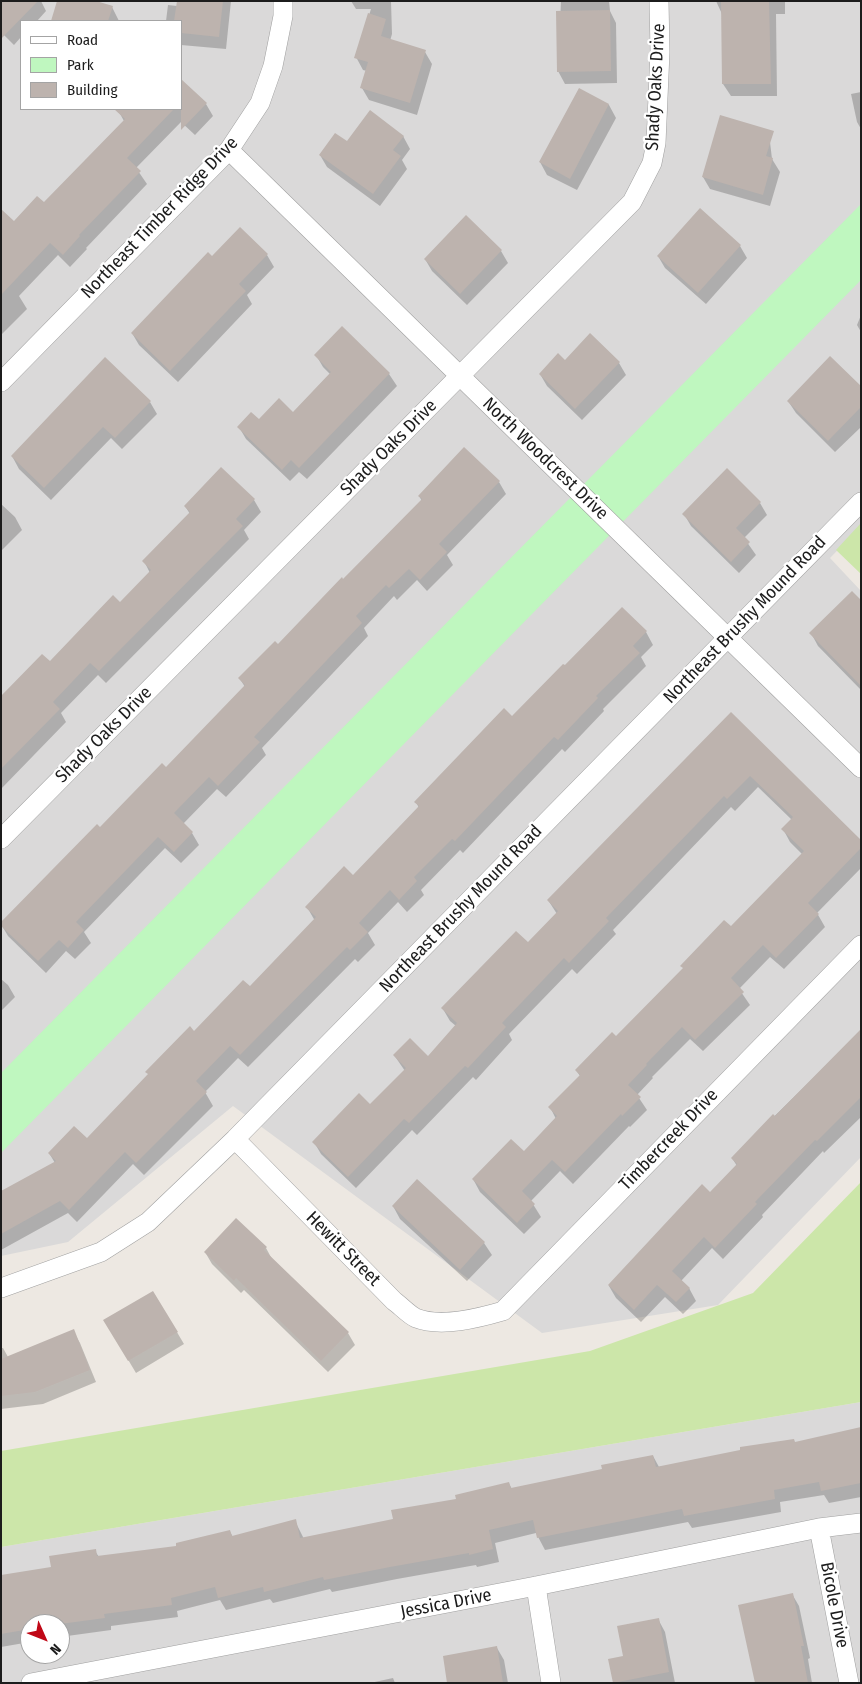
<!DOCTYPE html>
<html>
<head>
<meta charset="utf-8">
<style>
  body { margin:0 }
  #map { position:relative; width:862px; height:1684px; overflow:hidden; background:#ede8e2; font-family:"Fira Sans Condensed",sans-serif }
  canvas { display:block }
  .frame { position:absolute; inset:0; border:2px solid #1c1c1c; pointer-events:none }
  .legend { position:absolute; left:20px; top:20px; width:162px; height:90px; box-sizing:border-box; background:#fff; border:1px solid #a4a4a4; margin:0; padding:6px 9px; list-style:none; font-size:15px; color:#1c1c1c }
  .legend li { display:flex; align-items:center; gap:10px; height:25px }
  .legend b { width:25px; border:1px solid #a4a4a4 }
  .north { position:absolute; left:20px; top:1614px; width:50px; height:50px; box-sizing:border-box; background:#fff; border:1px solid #a4a4a4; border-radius:50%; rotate:134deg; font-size:14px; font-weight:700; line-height:20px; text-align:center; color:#1c1c1c }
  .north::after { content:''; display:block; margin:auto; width:18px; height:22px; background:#c00817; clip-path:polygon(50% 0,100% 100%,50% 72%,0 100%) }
</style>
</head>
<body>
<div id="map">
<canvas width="862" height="1684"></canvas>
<div class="frame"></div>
<ul class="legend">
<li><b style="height:6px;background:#fff"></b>Road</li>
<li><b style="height:14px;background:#bff7bf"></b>Park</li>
<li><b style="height:14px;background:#bdb3ae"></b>Building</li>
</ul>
<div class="north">N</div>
</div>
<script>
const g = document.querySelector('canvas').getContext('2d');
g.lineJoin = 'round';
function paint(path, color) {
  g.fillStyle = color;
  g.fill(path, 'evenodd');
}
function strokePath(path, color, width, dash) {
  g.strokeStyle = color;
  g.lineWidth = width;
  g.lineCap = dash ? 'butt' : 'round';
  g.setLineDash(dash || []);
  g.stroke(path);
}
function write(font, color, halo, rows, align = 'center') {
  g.font = font + ' "Fira Sans Condensed",sans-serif';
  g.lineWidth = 4.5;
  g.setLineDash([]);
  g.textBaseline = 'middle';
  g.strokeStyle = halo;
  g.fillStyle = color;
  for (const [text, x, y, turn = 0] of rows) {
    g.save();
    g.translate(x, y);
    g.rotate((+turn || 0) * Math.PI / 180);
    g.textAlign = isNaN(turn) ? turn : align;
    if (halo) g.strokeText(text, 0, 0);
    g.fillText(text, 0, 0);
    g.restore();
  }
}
const residential = new Path2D(`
  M1,1H861V526L830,558L861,591V1157L718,1305L542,1333L233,1106L68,1242L1,1256ZM21,21H181V109H21Z
  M861,1402V1683H1V1547ZM30,1624H60V1654H30Z`);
const grass = new Path2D(`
  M861,523V574L836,550Z
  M861,1182V1402L1,1547V1451L590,1351L753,1293Z`);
const park = new Path2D(`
  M861,204V280L1,1153V1073Z`);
const shadow = new Path2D(`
  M1,1H41L46,11L37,21H21V37L14,45L1,32Z
  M58,1L112,7L119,21H52Z
  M178,1H231L226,49L181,45V21H166L168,5L177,6Z
  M351,1H391L392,34L390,41L425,52L432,64L417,115L369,100L362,88L367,71L363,70L356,57L371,9H356Z
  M561,1H609L610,11L616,23L617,83L565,84L558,71Z
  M716,1H785V14H776L777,96H731L723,84L722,14Z
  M579,90L609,105L616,118L577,190L547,175L540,162Z
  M861,92V129L857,122L851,94Z
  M206,104L213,116L195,135L181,122L136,168L147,184L86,248L87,249L70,267L58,255L19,296L27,309L1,335V214L14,223L44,204L124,121L119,112L123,109H181Z
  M403,136L410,149L402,160L407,169L380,206L327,167L320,155L347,143Z
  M770,142L772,159L780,172L770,206L710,189L703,177Z
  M700,210L740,246L747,258L706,304L665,268L658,256Z
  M501,251L508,263L467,305L432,271L425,259Z
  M267,255L274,267L247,295L252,304L178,382L139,345L132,333L212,258Z
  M861,315V332L857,325Z
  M342,328L389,374L397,386L307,479L299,472L290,481L246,439L239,427L293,413L330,374L323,367L316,355Z
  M565,361L619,363L626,375L582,420L547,386L540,374Z
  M861,388V429L860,428L835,452L796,413L788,401Z
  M150,402L157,414L122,449L111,438L51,500L19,469L12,456Z
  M221,469L254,500L261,512L244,530L249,539L106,683L98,675L61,713L66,722L1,789V698L50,663L120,603L150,573L144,561L190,514L185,506Z
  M499,482L506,494L447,555L453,565L427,591L417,580L397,600L394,596L364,628L368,636L262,748L266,755L226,797L217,789L183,824L192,833L199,845L181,863L165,848L84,932L91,943L75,959L66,951L46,973L8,936L1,924L100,829L166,769L245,687L240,679L278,645L422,501L419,496Z
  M760,503L767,515L744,538L756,555L739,573L691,526L684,514Z
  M1,504L15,517L22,530L1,551Z
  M861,602V690L818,646L811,633Z
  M622,609L646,632L653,645L641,657L646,666L603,709L604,711L565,752L562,749L463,853L460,850L421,890L424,895L407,912L398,902L368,933L375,945L358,962L355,959L248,1067L238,1058L205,1092L213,1106L144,1175L133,1164L77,1222L68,1213L1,1250V1193L55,1163L49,1153L87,1140L194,1032L250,988L315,921L307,907L353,876L419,808L416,802L512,718Z
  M731,714L861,842V868L817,913L825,927L784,969L770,957L739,989L750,1005L703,1051L690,1039L652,1077L653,1078L637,1095L647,1110L630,1127L629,1126L573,1184L560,1171L531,1201L541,1217L524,1234L480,1192L473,1179L524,1153L556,1119L550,1107L580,1076L576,1070L616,1038L731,928L802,854L790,842L783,829L792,820L758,787L735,811L731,807L613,930L616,934L577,974L572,969L509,1034L512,1040L476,1080L473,1077L417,1135L412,1130L356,1188L321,1154L314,1142L370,1106L405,1071L394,1055L428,1058L456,1026L450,1021L443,1009L528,944L557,914L548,900Z
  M1,979L8,985L15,997L1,1011Z
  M861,1031V1117L824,1153L823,1151L762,1215L763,1217L723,1259L712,1248L681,1281L689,1288L696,1301L683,1314L665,1297L641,1322L616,1298L609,1286L710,1194L737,1166L732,1158Z
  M417,1181L484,1243L492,1255L467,1281L400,1219L393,1206Z
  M266,1248L272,1259L348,1333L355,1345L328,1372L244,1290L241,1293L212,1264L205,1252Z
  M153,1292L184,1344L136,1373L105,1321Z
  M73,1331L80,1343L96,1382L43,1404L1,1409V1348H3L8,1357Z
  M861,1428V1497L829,1503L824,1495L780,1502L781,1512L692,1528L688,1522L545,1550L536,1533L495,1543L499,1562L477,1567L476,1565L397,1579L332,1592L330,1589L273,1603L270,1599L226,1610L220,1600L177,1611L178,1617L111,1626V1630L60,1637V1624H30V1642L1,1647V1577L52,1568L95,1551L99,1557L178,1547L230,1532L233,1537L295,1521L304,1539L394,1520L509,1484L512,1489L603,1470L653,1456L659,1467L795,1443Z
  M792,1594L799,1606L810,1658L808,1659L812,1683H755Z
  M658,1619L665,1632L675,1683H614L624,1657Z
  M497,1648L504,1660L508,1683H449Z
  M393,1678L395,1683H370Z`);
const building = new Path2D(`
  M1,1H38L1,39Z
  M57,1H96L113,6L108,21H51Z
  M177,1H223L219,37L181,33V21H174Z
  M721,1H769L771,84H722Z
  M610,10L611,71L557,72L556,11Z
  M368,13L386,19L381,36L426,50L410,103L360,88L368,62L354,58Z
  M181,79L207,103L181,130Z
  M579,88L609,104L570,179L539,162Z
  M114,109H174L127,158L141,171L79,235L80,236L63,255L50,243L1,295V209L14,221L37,196L44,202L125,119Z
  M370,110L404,136L393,150L401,156L373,194L319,155L335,133L347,141Z
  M720,115L774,131L766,156L773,158L763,195L702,177Z
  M700,208L741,245L698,293L657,256Z
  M466,215L502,250L460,294L424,259Z
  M240,227L268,254L239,284L246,291L170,371L131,333L208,252L212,256Z
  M342,326L390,373L299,468L291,460L282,470L237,427L251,412L259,419L279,398L293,412L331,372L314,355Z
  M590,333L620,362L575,409L539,374L558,353L565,360Z
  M830,356L861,386V407L828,441L787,401Z
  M105,357L151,401L115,438L103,427L44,488L11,456Z
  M464,447L500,481L439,544L447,552L420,580L409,569L389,588L386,585L356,616L362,623L254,737L260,742L218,786L209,777L174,813L193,832L174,852L158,837L76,922L84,930L68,948L59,940L38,961L1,926V922L97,824L100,827L162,763L166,767L245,685L238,678L275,641L278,644L342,577L343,579L422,499L418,496Z
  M221,467L255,499L236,519L243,526L99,671L90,663L53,702L60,709L1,769V696L42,654L50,661L113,595L120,602L151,570L142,561L190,512L184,506Z
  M727,468L761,502L736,528L750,542L731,562L682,514Z
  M852,591L861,600V686L809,633Z
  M622,607L647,631L633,646L640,653L596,696L598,698L558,740L554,737L455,841L452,839L414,877L417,881L399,900L390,890L359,923L368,932L350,950L347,947L240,1055L230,1046L196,1081L207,1092L136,1163L125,1152L69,1210L60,1201L1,1234V1191L56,1161L48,1153L74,1126L87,1138L148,1074L145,1072L190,1026L194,1031L243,980L250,986L316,917L305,907L344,866L353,875L419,806L414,802L504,708L512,716L563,664L565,665Z
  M731,712L861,840V848L808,903L819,914L776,958L763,945L731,978L744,992L695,1040L682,1027L646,1064L647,1065L628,1085L641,1097L622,1116L621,1114L565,1172L552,1160L522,1191L535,1204L517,1223L472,1179L511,1139L524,1151L557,1116L548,1107L580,1075L575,1070L612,1032L616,1036L683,968L680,966L724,920L731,926L804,851L781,829L793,817L750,776L727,799L724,796L606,918L609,921L569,963L564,958L502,1023L506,1027L468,1068L465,1066L409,1123L404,1119L348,1177L312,1142L359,1093L370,1104L406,1068L393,1055L410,1038L428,1056L457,1023L441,1008L516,931L528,942L558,911L547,900Z
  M861,1029V1097L817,1141L815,1140L755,1202L757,1204L715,1248L704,1237L672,1271L690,1288L676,1302L657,1285L634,1310L608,1285L702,1184L710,1192L737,1164L731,1158L773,1114L775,1116Z
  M417,1179L485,1242L460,1270L392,1206Z
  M236,1218L267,1247L264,1250L349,1332L321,1361L236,1278L234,1281L204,1252Z
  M153,1291L178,1332L128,1361L103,1320Z
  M74,1329L90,1370L35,1392L1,1396V1359Z
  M861,1427V1483L821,1491L819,1482L774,1490L775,1499L684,1516L682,1509L537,1538L533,1520L489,1530L493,1549L469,1555V1553L390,1567L324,1580L323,1577L264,1592L263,1587L218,1598L215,1587L171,1598L172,1605L104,1614L105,1618L60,1624H30V1629L1,1634V1575L51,1567L49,1556L96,1549L97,1556L176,1546V1543L230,1530L232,1536L296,1519L300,1538L393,1519L391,1510L456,1499L455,1495L509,1482L511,1488L602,1469L601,1465L653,1455L656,1467L740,1450V1447L794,1439L795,1442Z
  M793,1593L804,1646H801L808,1683H755L738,1605Z
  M659,1618L669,1672L613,1683L608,1659L623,1656L617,1626Z
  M497,1646L503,1683H447L443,1656Z`);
const street = new Path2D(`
  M229,150L861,768
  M1,382L229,150L260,103L273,66L283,16V1
  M1,839L632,202L652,163L656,143L660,52L659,1
  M235,1139L394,1301C401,1306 409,1315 416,1318C441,1328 479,1318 503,1311L861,945
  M1,1288L101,1252L148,1222L235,1139L861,502
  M819,1528L849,1683
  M536,1586L551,1683
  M31,1683L536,1586L819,1528L861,1523`);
const streetNames = [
  ["Shady Oaks Drive",656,87,-87],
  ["Northeast Timber Ridge Drive",160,218,-46],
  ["Shady Oaks Drive",389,448,-45],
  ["North Woodcrest Drive",545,459,44],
  ["Northeast Brushy Mound Road",745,620,-46],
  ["Shady Oaks Drive",104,735,-45],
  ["Northeast Brushy Mound Road",461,909,-46],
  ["Timbercreek Drive",669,1140,-46],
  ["Hewitt Street",343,1249,45],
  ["Jessica Drive",446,1604,-11],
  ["Bicole Drive",834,1605,79]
];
paint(residential, '#dad9d9');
paint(grass, '#cce6a9');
paint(park, '#bff7bf');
paint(shadow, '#0003');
paint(building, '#bdb3ae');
strokePath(street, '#a0a0a0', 20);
strokePath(street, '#fff', 19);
write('18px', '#1c1c1c', '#fff', streetNames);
</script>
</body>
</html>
